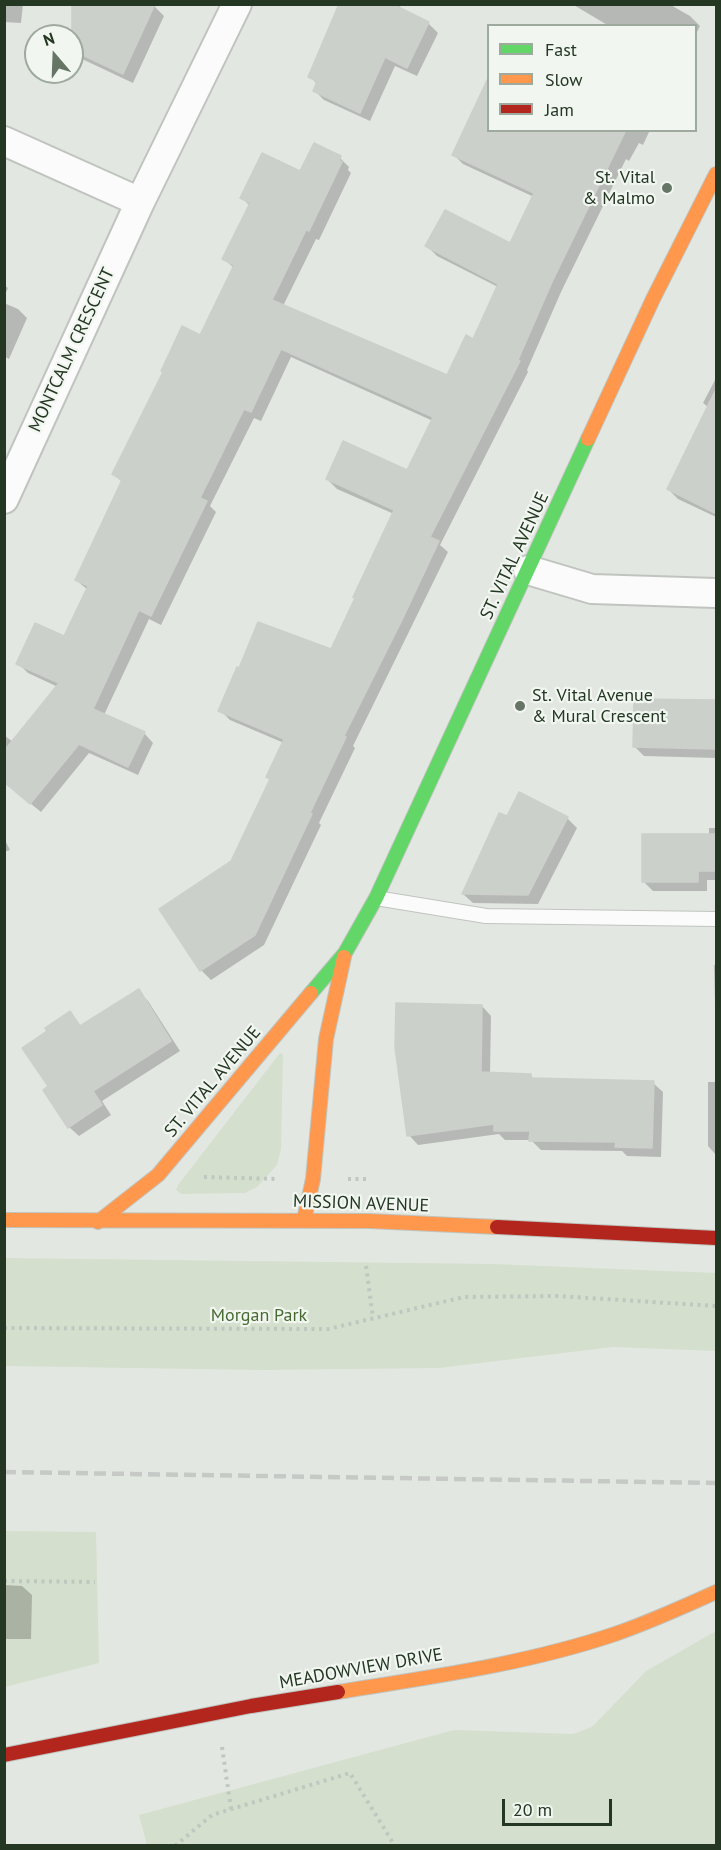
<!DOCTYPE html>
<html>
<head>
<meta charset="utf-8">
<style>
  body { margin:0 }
  #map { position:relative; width:721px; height:1850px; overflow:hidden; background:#e3e7e2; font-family:"PT Sans",sans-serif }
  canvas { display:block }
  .frame { position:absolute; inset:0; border:6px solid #243723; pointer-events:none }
  .legend { position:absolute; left:487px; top:24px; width:210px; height:108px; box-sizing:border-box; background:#f1f6f0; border:2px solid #9faa9e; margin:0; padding:8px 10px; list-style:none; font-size:18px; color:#243723 }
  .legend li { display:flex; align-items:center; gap:12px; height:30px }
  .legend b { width:30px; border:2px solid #9faa9e }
  .north { position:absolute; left:24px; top:24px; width:60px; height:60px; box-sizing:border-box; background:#f1f6f0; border:2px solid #9faa9e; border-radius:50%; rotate:341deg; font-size:16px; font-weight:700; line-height:24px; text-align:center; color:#243723 }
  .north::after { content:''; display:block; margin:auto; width:21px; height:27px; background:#677566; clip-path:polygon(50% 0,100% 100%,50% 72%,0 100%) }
  .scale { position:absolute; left:502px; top:1799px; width:110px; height:27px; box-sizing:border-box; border:3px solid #243723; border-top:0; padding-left:8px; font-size:18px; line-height:21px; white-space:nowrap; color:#243723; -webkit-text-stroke:4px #f1f6f0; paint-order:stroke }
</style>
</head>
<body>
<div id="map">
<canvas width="721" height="1850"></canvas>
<div class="frame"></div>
<ul class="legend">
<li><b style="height:8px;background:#63d668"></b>Fast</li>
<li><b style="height:8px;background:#ff974d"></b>Slow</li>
<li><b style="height:8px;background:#b3261e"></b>Jam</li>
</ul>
<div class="north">N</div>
<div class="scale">20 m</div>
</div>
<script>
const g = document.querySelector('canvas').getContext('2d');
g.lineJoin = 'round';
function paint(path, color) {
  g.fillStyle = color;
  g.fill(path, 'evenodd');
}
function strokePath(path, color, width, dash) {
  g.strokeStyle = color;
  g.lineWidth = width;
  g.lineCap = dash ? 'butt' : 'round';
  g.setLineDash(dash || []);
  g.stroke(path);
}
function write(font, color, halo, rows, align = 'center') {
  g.font = font + ' "PT Sans",sans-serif';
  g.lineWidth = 4.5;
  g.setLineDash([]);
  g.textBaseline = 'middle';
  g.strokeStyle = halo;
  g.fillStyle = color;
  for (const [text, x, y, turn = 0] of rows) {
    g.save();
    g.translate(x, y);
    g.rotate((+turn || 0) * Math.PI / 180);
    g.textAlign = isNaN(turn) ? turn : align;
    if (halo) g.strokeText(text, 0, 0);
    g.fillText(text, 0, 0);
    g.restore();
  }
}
const green = new Path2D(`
  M280,1053L283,1054L281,1149L277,1165L257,1187L245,1193L181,1194L176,1190L178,1185Z
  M5,1258L494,1264L716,1273V1351L613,1347L439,1368L261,1370L5,1366Z
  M5,1531L96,1532L99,1663L5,1687Z
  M716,1631V1845H147L139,1815L454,1730L573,1734L592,1727L646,1671Z`);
const shadow = new Path2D(`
  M4,4H23L21,23L4,22Z
  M94,4H156L155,7L164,16L133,83L82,59L73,49Z
  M341,4H401L399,9L428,23L438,33L417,76L395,66L370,121L324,100L314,90L317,84L310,76Z
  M572,4H669L690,16L700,26L696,34V26H609Z
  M488,78V130H650L643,145L639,143L629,161L626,159L561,292L527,370L528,372L440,545L448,552L353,746L355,748L319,823L321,825L264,945L211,980L201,970L161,910L232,862L271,780L284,743L230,720L220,710L331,651L394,514L337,489L327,479L407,472L433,421L291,357L261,421L254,418L210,506L216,512L161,625L149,619L104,715L144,733L153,743L138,775L89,753L41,812L4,782V735L13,742L58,687L28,673L18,663L65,638L88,590L76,580L123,483L114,474L201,337L234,268L224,259L250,206L242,198L340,158L349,167L348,170L351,173L319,240L316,239L283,306L447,377L474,341L498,287L437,256L427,246L510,245L534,197L463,164L454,155Z
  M4,285L8,288L4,297Z
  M4,303L18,309L27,318L9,359L4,356Z
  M716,378V517L678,499L668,489L708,407L703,403Z
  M716,701V758L644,756L635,747Z
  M507,818H567L577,828L538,904L473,903L463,894Z
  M709,828H716V880H707V891H653L643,881L709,836Z
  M4,838L10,850L4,852Z
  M714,965H716V1006L715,1004Z
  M138,991L148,1001L180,1051L102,1101L111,1115L79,1136L69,1127L50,1087L49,1032L70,1013L82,1027Z
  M482,1006L491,1016L490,1074L530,1075L535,1080L653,1083L663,1092L661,1157L627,1156L622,1151L541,1150L531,1140H505L499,1134L418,1145L409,1135Z
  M708,1082H716V1155L708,1146Z
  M4,1585L22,1586L32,1595L31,1639H4Z`);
const building = new Path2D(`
  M72,4H155L123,74L72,50Z
  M339,4H392L429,22L407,68L385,57L360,113L313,91L317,81L308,77Z
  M489,76V130H626L552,282L518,360L520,361L430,537L439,541L402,620L344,736L346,737L310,813L312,814L255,935L200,971L159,909L231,861L270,779L266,777L284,739L218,711L237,667L239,668L258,622L331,649L355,598L353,597L394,510L326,479L343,441L407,470L433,417L281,349L251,412L244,409L200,498L207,501L151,616L139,610L93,709L145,732L128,767L79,744L30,804L4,782V751L59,683L16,664L35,623L64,636L88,586L75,580L122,480L112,474L163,372L161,371L182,326L200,335L234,265L222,259L250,203L240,198L262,153L300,171L314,143L341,156L339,160L342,162L309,231L306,230L272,300L447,375L466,335L473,339L498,284L425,246L445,210L510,243L534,193L452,155Z
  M717,387V514L667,489Z
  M634,699L717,700V749L633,747Z
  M519,792L568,817L528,895L462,894L499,813L507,816Z
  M642,834H717V871H698V882H642Z
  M139,989L171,1041L93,1091L102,1105L68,1128L43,1090L48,1086L22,1048L47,1031L45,1028L70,1011L80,1026Z
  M396,1003L482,1005L481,1072L531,1074V1078L654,1081L652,1148L615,1147L616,1142L529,1141L530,1131H494V1124L407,1136L395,1047Z`);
const path = new Path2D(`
  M204,1177L278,1179
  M348,1179H370
  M366,1266L373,1318
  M4,1328L328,1329L464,1297L558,1296L716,1306
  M4,1581L95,1582
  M222,1747L231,1809
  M175,1846L212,1815L350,1773L395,1846`);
const lane = new Path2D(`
  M376,898L486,916L716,919`);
const street = new Path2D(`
  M4,141L140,202
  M4,499L140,202L237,4
  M528,570L592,589L716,593`);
const fast = new Path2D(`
  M311,993L345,953L376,898L588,439`);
const slow = new Path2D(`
  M588,439L653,299L716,174
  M4,1220L369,1221L497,1227
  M304,1220L313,1179L326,1039L344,957
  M98,1222L158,1175L311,993
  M338,1692C431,1677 526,1664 615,1634C650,1622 683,1607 716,1592`);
const jam = new Path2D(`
  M497,1227L716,1238
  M4,1755L251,1706L338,1692`);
const rail = new Path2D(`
  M4,1472L716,1483`);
const markers = [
  [667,188,6,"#677566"],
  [520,706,6,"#677566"]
];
const poiNames = [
  ["St. Vital",655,178],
  ["& Malmo",655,199],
  ["St. Vital Avenue",532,696,"left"],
  ["& Mural Crescent",532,717,"left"]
];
const streetNames = [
  ["MONTCALM CRESCENT",72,350,-65],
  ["ST. VITAL AVENUE",515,556,-65],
  ["ST. VITAL AVENUE",213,1082,-50],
  ["MISSION AVENUE",361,1204,2],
  ["MEADOWVIEW DRIVE",361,1669,-10]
];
const parkNames = [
  ["Morgan Park",259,1316]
];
paint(green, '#d5dfcd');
paint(shadow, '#0003');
paint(building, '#ccd0cb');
strokePath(building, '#cccfcb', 1.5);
strokePath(lane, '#c0c4bf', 16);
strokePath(street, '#c0c4bf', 32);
strokePath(fast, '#bfc4be', 16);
strokePath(slow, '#bfc4be', 16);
strokePath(jam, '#bfc4be', 16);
strokePath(path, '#c0c7c0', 4, [3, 4.5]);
strokePath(lane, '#fbfbfb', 14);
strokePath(street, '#fbfbfb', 28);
strokePath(fast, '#63d668', 14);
strokePath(slow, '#ff974d', 14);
strokePath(jam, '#b3261e', 14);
strokePath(rail, '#c6c9c6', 4.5, [12, 6]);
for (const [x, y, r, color] of markers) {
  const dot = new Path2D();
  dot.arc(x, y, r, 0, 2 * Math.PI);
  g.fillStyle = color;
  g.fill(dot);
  strokePath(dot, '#f1f6f0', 2);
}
write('18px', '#243723', '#f1f6f0', poiNames, 'right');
write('18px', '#243723', '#f1f6f0', streetNames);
write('18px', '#476932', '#f1f6f0', parkNames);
</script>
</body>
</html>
